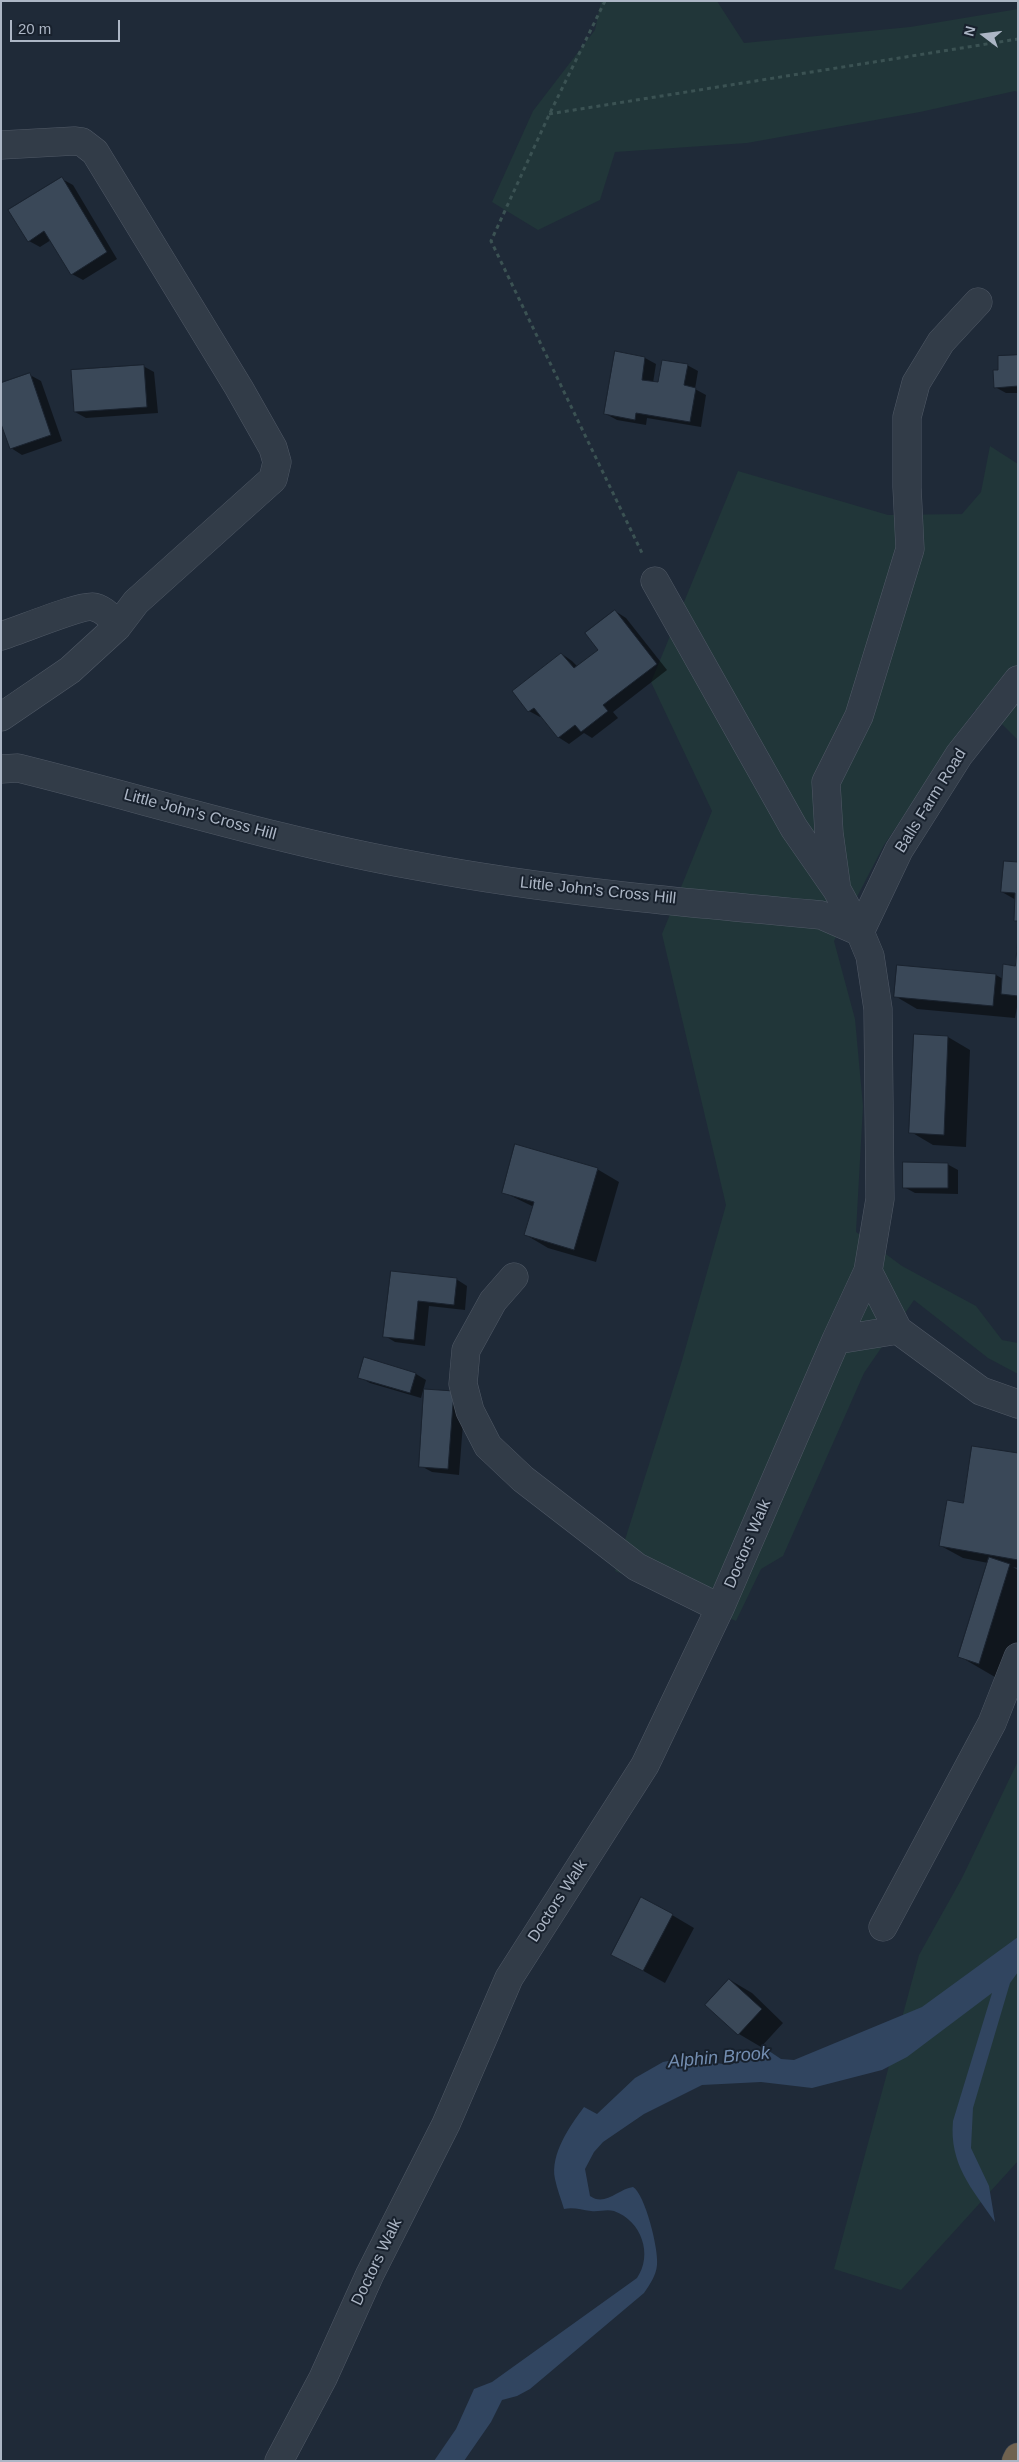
<!DOCTYPE html>
<html>
<head>
<meta charset="utf-8">
<style>
  body { margin:0 }
  #map { position:relative; width:1019px; height:2462px; overflow:hidden; background:#1f2a38; font-family:Arial,sans-serif }
  canvas { display:block }
  .frame { position:absolute; inset:0; border:2px solid #acb6c5; pointer-events:none }
  .north { position:absolute; left:959px; top:10px; width:50px; height:50px; -webkit-text-stroke:4px #18212d; paint-order:stroke; rotate:285deg; font-size:14px; font-weight:700; line-height:20px; text-align:center; color:#acb6c5 }
  .north::after { content:''; display:block; margin:auto; width:18px; height:22px; background:#acb6c5; clip-path:polygon(50% 0,100% 100%,50% 72%,0 100%) }
  .scale { position:absolute; left:10px; top:20px; width:110px; height:22px; box-sizing:border-box; border:2px solid #acb6c5; border-top:0; padding-left:6px; font-size:15px; line-height:18px; white-space:nowrap; color:#acb6c5; -webkit-text-stroke:4px #18212d; paint-order:stroke }
</style>
</head>
<body>
<div id="map">
<canvas width="1019" height="2462"></canvas>
<div class="frame"></div>
<div class="north">N</div>
<div class="scale">20 m</div>
</div>
<script>
const g = document.querySelector('canvas').getContext('2d');
g.lineJoin = 'round';
function paint(path, color) {
  g.fillStyle = color;
  g.fill(path, 'evenodd');
}
function strokePath(path, color, width, dash) {
  g.strokeStyle = color;
  g.lineWidth = width;
  g.lineCap = dash ? 'butt' : 'round';
  g.setLineDash(dash || []);
  g.stroke(path);
}
function write(font, color, halo, rows, align = 'center') {
  g.font = font + ' Arial,sans-serif';
  g.lineWidth = 4;
  g.setLineDash([]);
  g.textBaseline = 'middle';
  g.strokeStyle = halo;
  g.fillStyle = color;
  for (const [text, x, y, turn = 0] of rows) {
    g.save();
    g.translate(x, y);
    g.rotate((+turn || 0) * Math.PI / 180);
    g.textAlign = isNaN(turn) ? turn : align;
    if (halo) g.strokeText(text, 0, 0);
    g.fillText(text, 0, 0);
    g.restore();
  }
}
const green = new Path2D(`
  M601,1H717L744,43L910,27L1018,9V92L1015,91L920,112L747,143L615,152L600,200L538,230L492,202L533,111L595,30Z
  M990,446L1018,464V740L1003,725L975,710L884,845L834,941L855,1019L863,1106L856,1232L902,1266L976,1306L1002,1340L1018,1343V1374L988,1358L914,1300L864,1373L783,1556L761,1569L736,1621L615,1571L681,1364L726,1205L662,934L712,811L651,682L738,471L888,515L962,514L981,492Z
  M1018,1761V2161L901,2290L834,2269L919,1955L962,1878Z`);
const water = new Path2D(`
  M1018,1937V1972L1010,1983L973,2108L971,2148L989,2186L995,2222C972,2189 949,2164 953,2121L992,1993L907,2057L882,2070L812,2088L761,2082L702,2085L644,2114L603,2142L594,2152L585,2169L590,2196C605,2207 618,2189 633,2187C645,2194 659,2250 657,2265C656,2276 650,2284 644,2293L530,2389L517,2396L502,2400L491,2422L464,2461H434L456,2429L474,2389L492,2382L637,2278C653,2255 642,2221 614,2211C606,2209 599,2212 591,2211C581,2210 574,2207 564,2209C561,2199 557,2189 555,2179C550,2154 570,2126 584,2107L597,2114L635,2078L663,2062L683,2058L730,2065L766,2049L781,2059L794,2060L922,2007Z`);
const shadow = new Path2D(`
  M62,179L73,185L117,259L83,280L72,274L51,240L40,247L29,241Z
  M1018,356V393H1006L995,387L1000,371Z
  M645,358L656,364L653,383L659,384L687,365L698,371L695,389L706,395L701,427L647,418L646,425L617,420L606,414Z
  M143,366L154,372L158,413L86,418L75,412Z
  M30,375L41,381L62,441L22,455L11,448Z
  M615,611L626,618L667,670L613,712L618,718L592,738L584,733L569,744L558,737L542,716L540,717L529,711L562,654L572,661L578,667L600,650Z
  M1018,863V922L1015,920L1016,900L1002,892Z
  M1018,954V1002L1015,1018L917,1009L895,996L898,966L996,975L1003,979L1017,967Z
  M948,1037L970,1050L966,1147L933,1145L911,1132Z
  M947,1164L958,1170V1194L915,1193L904,1187Z
  M597,1169L619,1182L596,1262L548,1248L526,1235L534,1207L503,1192Z
  M392,1272L456,1279L467,1286L465,1310L429,1306L425,1346L395,1342L385,1336Z
  M416,1374L426,1380L421,1398L370,1383L359,1377Z
  M426,1390L465,1398L459,1475L432,1472L421,1466Z
  M1018,1455V1568L1013,1567L1018,1570V1686L1000,1680L959,1656L988,1563L963,1558L941,1546L964,1505Z
  M672,1915L694,1928L665,1983L613,1954Z
  M730,1980L752,1993L783,2023L761,2047L739,2034Z`);
const building = new Path2D(`
  M62,177L107,252L71,275L44,231L28,242L8,210Z
  M615,351L645,357L642,380L658,382L662,360L688,364L684,385L696,388L690,422L636,413L635,420L604,414Z
  M1018,355V386L994,388L993,370H998V356Z
  M144,365L147,407L74,412L71,370Z
  M30,373L51,435L10,449L1,424V383Z
  M615,610L657,664L603,705L608,711L581,732L575,725L558,738L534,708L528,712L512,691L561,653L574,668L598,650L585,633Z
  M1004,861L1018,862V921H1014L1015,893L1001,892Z
  M1018,938V996L1001,994L1003,964L1015,966Z
  M897,965L996,974L993,1006L894,997Z
  M914,1034L948,1036L944,1135L909,1133Z
  M515,1144L598,1168L574,1250L524,1235L534,1202L502,1193Z
  M903,1162L948,1163V1188H903Z
  M391,1271L457,1278L454,1305L418,1301L414,1340L383,1337Z
  M364,1357L416,1373L410,1393L358,1378Z
  M424,1389L454,1391L448,1469L419,1467Z
  M972,1446L1018,1453V1560L939,1546L947,1500L963,1503Z
  M989,1557L1010,1564L979,1664L958,1657Z
  M641,1897L673,1914L643,1971L611,1955Z
  M729,1979L762,2009L738,2035L705,2005Z`);
const path = new Path2D(`
  M605,1L549,115L491,241L642,553
  M549,114L1018,39`);
const minor = new Path2D(`
  M1,145L74,141L82,142L95,152L239,388L273,448L277,462L273,479L136,602L117,627L70,670L1,717
  M1,636C18,631 82,604 94,607C105,610 111,617 117,627
  M1,769L18,768C151,801 282,842 417,866C550,891 687,903 821,915L860,932
  M836,884L829,833L826,782L859,716L910,549L907,487V417L916,383L941,342L978,302
  M860,932L899,850L959,755L1018,680
  M868,1271L898,1330L981,1391L1018,1404
  M514,1277L493,1301L466,1350L463,1384L470,1411L488,1446L523,1479L637,1567L720,1608
  M836,1340L898,1330
  M883,1927L992,1723L1018,1657
  M279,2461L323,2378L370,2274L446,2124L509,1978L645,1765L720,1608L836,1340L868,1271L880,1199L878,1009L870,956L860,932L837,890L794,828L655,581`);
const highway = new Path2D(`
  M1016,2461L1018,2457`);
const streetNames = [
  ["Balls Farm Road",931,801,-58],
  ["Little John's Cross Hill",200,815,15],
  ["Little John's Cross Hill",598,891,6],
  ["Doctors Walk",748,1544,-67],
  ["Doctors Walk",558,1901,-57],
  ["Doctors Walk",377,2262,-64]
];
const waterNames = [
  ["Alphin Brook",719,2058,-5]
];
paint(green, '#213639');
paint(water, '#314560');
paint(shadow, '#0007');
paint(building, '#3a4858');
strokePath(building, '#1a232f', 1);
strokePath(minor, '#505966', 29);
strokePath(highway, '#3d4653', 29);
strokePath(path, '#3b5253', 3, [4, 4]);
strokePath(minor, '#323c48', 28);
strokePath(highway, '#6f624f', 28);
write('16px', '#acb6c5', '#18212d', streetNames);
write('italic 18px', '#738db0', '#18212d', waterNames);
</script>
</body>
</html>
